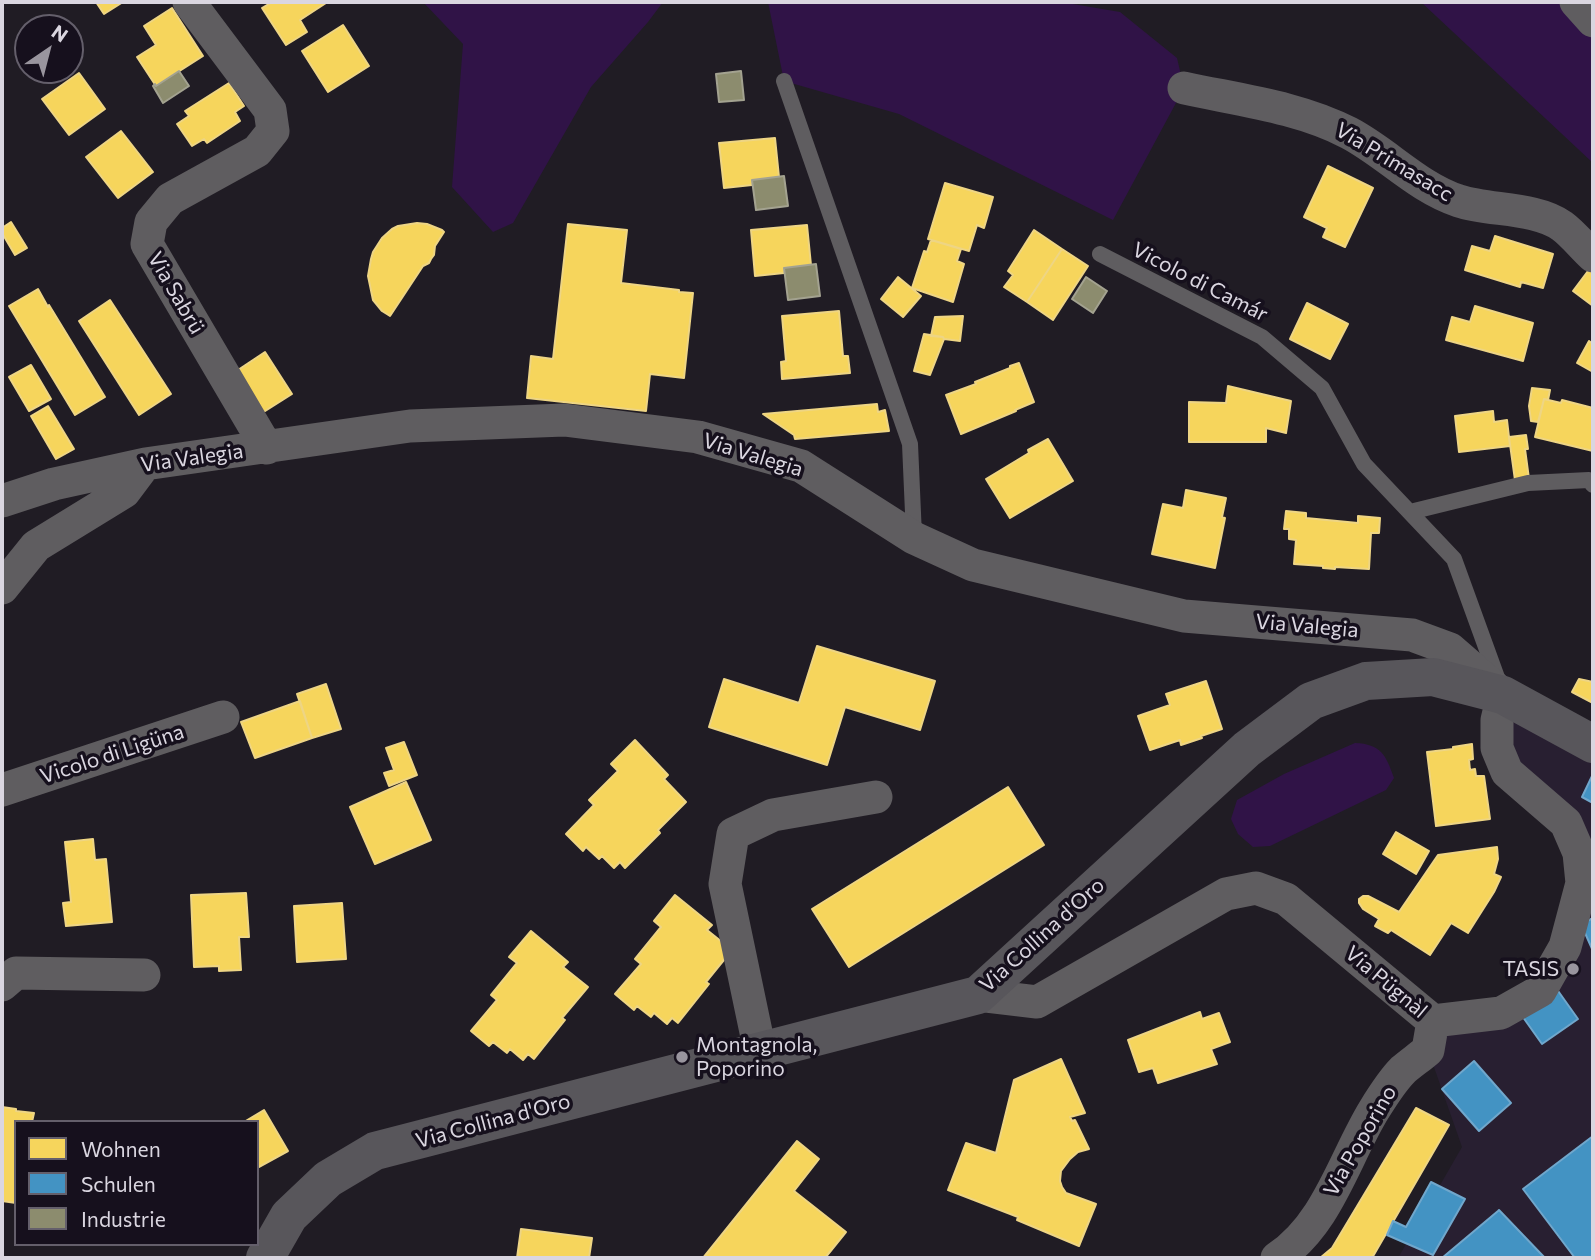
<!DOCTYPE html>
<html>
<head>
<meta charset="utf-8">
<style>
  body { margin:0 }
  #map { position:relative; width:1595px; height:1260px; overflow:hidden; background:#201c24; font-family:Commissioner,sans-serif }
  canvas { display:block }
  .frame { position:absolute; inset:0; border:4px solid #dad6e0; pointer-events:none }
  .legend { position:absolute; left:14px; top:1120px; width:245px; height:126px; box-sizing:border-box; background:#16101d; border:2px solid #645f6b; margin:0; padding:9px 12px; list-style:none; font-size:21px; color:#dad6e0 }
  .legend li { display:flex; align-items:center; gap:14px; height:35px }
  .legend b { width:35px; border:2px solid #645f6b }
  .north { position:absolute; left:14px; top:14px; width:70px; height:70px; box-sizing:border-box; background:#16101d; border:2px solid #645f6b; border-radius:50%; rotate:35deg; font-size:19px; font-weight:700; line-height:28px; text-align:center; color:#dad6e0 }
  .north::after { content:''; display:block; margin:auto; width:24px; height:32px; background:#99959e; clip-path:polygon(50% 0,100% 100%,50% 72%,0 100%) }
</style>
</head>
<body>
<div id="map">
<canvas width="1595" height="1260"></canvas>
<div class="frame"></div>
<ul class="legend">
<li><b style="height:19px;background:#f6d55c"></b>Wohnen</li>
<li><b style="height:19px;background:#4393c3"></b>Schulen</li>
<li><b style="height:19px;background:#8c8c6e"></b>Industrie</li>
</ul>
<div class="north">N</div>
</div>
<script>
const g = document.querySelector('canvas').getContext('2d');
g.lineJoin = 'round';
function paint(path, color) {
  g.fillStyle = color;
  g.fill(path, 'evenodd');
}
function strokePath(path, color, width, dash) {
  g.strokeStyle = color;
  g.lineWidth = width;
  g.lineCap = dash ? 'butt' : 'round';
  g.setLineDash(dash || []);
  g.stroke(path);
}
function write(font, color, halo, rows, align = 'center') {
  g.font = font + ' Commissioner,sans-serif';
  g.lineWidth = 7;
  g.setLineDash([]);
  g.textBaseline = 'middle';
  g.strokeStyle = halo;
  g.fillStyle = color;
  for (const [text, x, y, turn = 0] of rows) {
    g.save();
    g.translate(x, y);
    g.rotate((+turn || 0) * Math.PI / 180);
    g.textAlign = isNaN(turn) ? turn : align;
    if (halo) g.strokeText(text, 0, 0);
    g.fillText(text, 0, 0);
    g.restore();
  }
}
const built = new Path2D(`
  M1503,695L1593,744V1258H1398L1462,1147L1428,1050L1433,1021L1540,991L1579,852L1507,772Z`);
const green = new Path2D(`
  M423,2H663L648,22L591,87L513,223L493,232L452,187L463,44Z
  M768,2H1061L1120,12L1177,58L1184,88L1113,220L899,114L784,81Z
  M1421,2H1593V163Z
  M1355,743C1381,744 1386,755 1394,778L1386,790L1270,846L1253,847L1238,834L1231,819L1237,800L1284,774Z`);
const homes = new Path2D(`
  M96,2H123L104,14Z
  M272,2H325L326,3L300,20L307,32L286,45L262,8Z
  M172,8L203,56L156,86L137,57L156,45L144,26Z
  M343,25L369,66L328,92L302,51Z
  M79,73L105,109L69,135L42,99Z
  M229,83L244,106L235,112L240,121L207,143L204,139L192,146L177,124L189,116L185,111Z
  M121,131L153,172L118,198L86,157Z
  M775,138L779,177L752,180V185L724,188L719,143Z
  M1328,166L1373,188L1345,247L1323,237L1327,228L1304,217Z
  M945,183L993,197L984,228L977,225L969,251L928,239Z
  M11,222L27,248L15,255L2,233V228Z
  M417,223L427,224L442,230L444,232L435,246L434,255L431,259L429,263L423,266L390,316L382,311L373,300L368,276L371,259L373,252L382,238L392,229L398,226Z
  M568,224L627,230L621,283L679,290V292L693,293L684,378L650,374L646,411L527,398L531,356L553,359Z
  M807,225L811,265L784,268V273L755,276L751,230Z
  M1034,230L1062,249L1027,302L1004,287L1013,275L1008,271Z
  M1495,236L1553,254L1543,288L1521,282L1520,287L1465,270L1472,246L1490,251Z
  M931,240L961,249L957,261L964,264L953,302L912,288L924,251L927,252Z
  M1062,249L1088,266L1053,320L1027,302Z
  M1591,267L1593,268V306L1573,291Z
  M898,277L921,296L903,317L881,299Z
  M38,289L48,307L49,305L105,397L75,415L9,306Z
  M110,300L171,394L139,415L79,321Z
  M1307,303L1348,324L1330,359L1290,339Z
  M1475,306L1533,323L1523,361L1446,340L1452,317L1470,322Z
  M839,311L843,356H848L850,373L782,379L781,362L786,361L782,316Z
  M963,316L960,341L944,339L943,337L931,336L935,317Z
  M924,334L943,337L944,339L930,375L914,371Z
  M1589,341L1593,344V372L1577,363Z
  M265,352L292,394L262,413L235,372Z
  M1019,363L1034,402L1015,410L1016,411L961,434L946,395L976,384L975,382L1010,368V366Z
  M31,365L51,399L29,411L9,377Z
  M1228,386L1291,401L1286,433L1266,428V442H1189V402L1226,403Z
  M1532,388L1550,390L1548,400L1544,399L1538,422L1531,421L1529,406Z
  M1544,399L1561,403L1562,400L1593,408V451L1535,437Z
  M877,404L878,412L885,410L889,431L795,439L794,435L763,414Z
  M48,406L74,449L56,459L31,416Z
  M1493,411L1494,422L1507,420L1510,446L1459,452L1455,416Z
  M1526,435L1528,449H1525L1529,479L1515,480L1509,437Z
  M1048,439L1073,481L1010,518L986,479L1029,453L1028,450Z
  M1186,490L1226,498L1222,517L1225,518L1215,568L1152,554L1163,504L1183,508Z
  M1286,511L1306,513V518L1358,523V516L1380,518L1379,533H1371L1369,569L1335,567V569L1323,568V566L1294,564L1296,540L1289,539V529H1284Z
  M817,646L935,681L920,730L845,707L827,765L709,727L724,679L799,703Z
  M1579,679L1593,682V703L1572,692Z
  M1206,681L1222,729L1201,736L1202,738L1181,745L1180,740L1150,750L1138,716L1170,705L1166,694Z
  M326,684L341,729L312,738L297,694Z
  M300,701L312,738L255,758L241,722Z
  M635,740L668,775L664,779L686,802L658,830L660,833L625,868L620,862L614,868L602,856L599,859L586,847L583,851L566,834L594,805L589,800L618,771L611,764Z
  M404,742L417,775L389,786L384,773L394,770L386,748Z
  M1472,744L1473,759L1469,760L1470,770L1475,769L1476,776H1484L1490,819L1436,826L1427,752L1453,749V747Z
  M406,782L431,840L375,864L350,807Z
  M1008,787L1044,845L849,967L812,909Z
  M1396,832L1429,851L1416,874L1383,854Z
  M93,839L95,860L106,859L112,922L66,926L63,903L71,902L65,842Z
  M1497,847L1498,859L1494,874L1501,877L1494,892L1468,933L1451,923L1430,955L1391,930L1388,933L1375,926L1379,919L1363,909L1359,903V899L1363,896H1368L1399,912L1438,855Z
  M246,893L249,937H239L241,970L219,971V966L194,967L191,895Z
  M675,895L712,925L707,930L732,950L706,982L709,984L678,1023L672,1018L667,1024L654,1013L651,1017L637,1006L634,1010L615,994L641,964L635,959L661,927L654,921Z
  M342,903L346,959L297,962L294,906Z
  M531,931L568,962L563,967L588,987L562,1018L565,1020L534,1059L528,1054L523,1060L510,1049L507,1053L493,1042L489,1046L471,1031L497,1000L491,995L517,963L509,957Z
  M1200,1012L1202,1019L1219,1013L1230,1042L1211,1049L1217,1064L1158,1083L1153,1068L1139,1072L1128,1040Z
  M1061,1059L1085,1113L1070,1117L1072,1121L1075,1120L1089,1149L1078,1152L1070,1159L1061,1171L1060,1181L1062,1187L1066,1193L1096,1204L1079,1246L1017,1220L1018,1217L948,1190L966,1143L996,1153L1014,1080Z
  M2,1107L16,1109V1111L34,1113L32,1122H16V1203L2,1201Z
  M1416,1108L1449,1125L1372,1258H1320L1332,1248Z
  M264,1110L288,1151L257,1168V1122H244Z
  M797,1141L819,1159L794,1191L846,1232L825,1258H703Z
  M521,1229L592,1238L589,1258H517Z`);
const schools = new Path2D(`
  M1593,774V803L1582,797Z
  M1593,918V951L1581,924Z
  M1556,988L1578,1019L1542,1044L1520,1013Z
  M1474,1061L1511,1103L1479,1131L1442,1089Z
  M1593,1136V1258H1575L1523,1189Z
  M1431,1182L1465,1199L1433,1255L1387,1235L1393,1221L1406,1227Z
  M1499,1210L1545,1258H1442L1498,1211Z`);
const industry = new Path2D(`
  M179,71L189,86L163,103L153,86L155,84L156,86Z
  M741,71L744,100L719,102L716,74Z
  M784,176L788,206L756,210L752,180Z
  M816,264L820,296L788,300L784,268Z
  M1086,277L1107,291L1093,313L1072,299Z`);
const lane = new Path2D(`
  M784,81L910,444L914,536
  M1100,254L1262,337L1322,388L1364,464L1454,559L1499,683
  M1410,512L1528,483L1589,480L1593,485`);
const street = new Path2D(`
  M189,2L270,110L273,131L257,151L170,199L151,222L147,244L267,448
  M1576,2L1593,21
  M1184,88C1239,100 1299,107 1349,133C1387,153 1417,187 1459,201C1489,211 1536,207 1562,226C1573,234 1583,247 1593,256
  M2,501L54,484L145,464L410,426L564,420L698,437L801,466L914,538L973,565L1184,616L1412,635L1450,649L1503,695L1497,720V748L1507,772L1566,823L1579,853L1582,883L1565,947L1540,991L1501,1013L1433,1021L1286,899L1256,888L1226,894L1037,1002L978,995
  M2,588L36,546L124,492L145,464
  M2,790L223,717
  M2,985L16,973L144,975
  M760,1051L725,884L733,834L773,815L876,797
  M1277,1258C1328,1224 1344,1159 1374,1110C1382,1097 1392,1081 1403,1070C1411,1063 1420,1057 1428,1050L1433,1021`);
const secondary = new Path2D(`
  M265,1258L289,1216L328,1179L375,1151L978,995L1247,749L1311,701L1366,681L1433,677L1503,695L1593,744`);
const markers = [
  [1573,969,7,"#99959e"],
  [682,1057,7,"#99959e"]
];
const streetNames = [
  ["Via Primasacc",1394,162,31],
  ["Vicolo di Camár",1200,282,27],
  ["Via Sabrü",176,293,60],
  ["Via Valegia",753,455,17],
  ["Via Valegia",192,458,-8],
  ["Via Valegia",1307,626,5],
  ["Vicolo di Ligüna",112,754,-18],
  ["Via Collina d'Oro",1042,935,-42],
  ["Via Pügnàl",1386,982,40],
  ["Via Collina d'Oro",493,1121,-15],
  ["Via Poporino",1360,1141,-60]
];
const poiNames = [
  ["TASIS",1559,969],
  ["Montagnola,",696,1045,"left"],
  ["Poporino",696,1069,"left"]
];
paint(built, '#281f31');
paint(green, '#301347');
paint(homes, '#f6d55c');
strokePath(homes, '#eed584', 2);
paint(schools, '#4393c3');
strokePath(schools, '#70a7cc', 2);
paint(industry, '#8c8c6e');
strokePath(industry, '#a3a290', 2);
strokePath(lane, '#5f5d60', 16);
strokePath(street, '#5f5d60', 33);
strokePath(secondary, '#58565b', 38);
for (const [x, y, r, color] of markers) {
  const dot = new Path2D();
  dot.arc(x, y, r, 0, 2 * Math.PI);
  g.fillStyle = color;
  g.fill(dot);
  strokePath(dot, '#16101d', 2.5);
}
write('21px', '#dad6e0', '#16101d', streetNames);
write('21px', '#dad6e0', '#16101d', poiNames, 'right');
</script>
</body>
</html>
